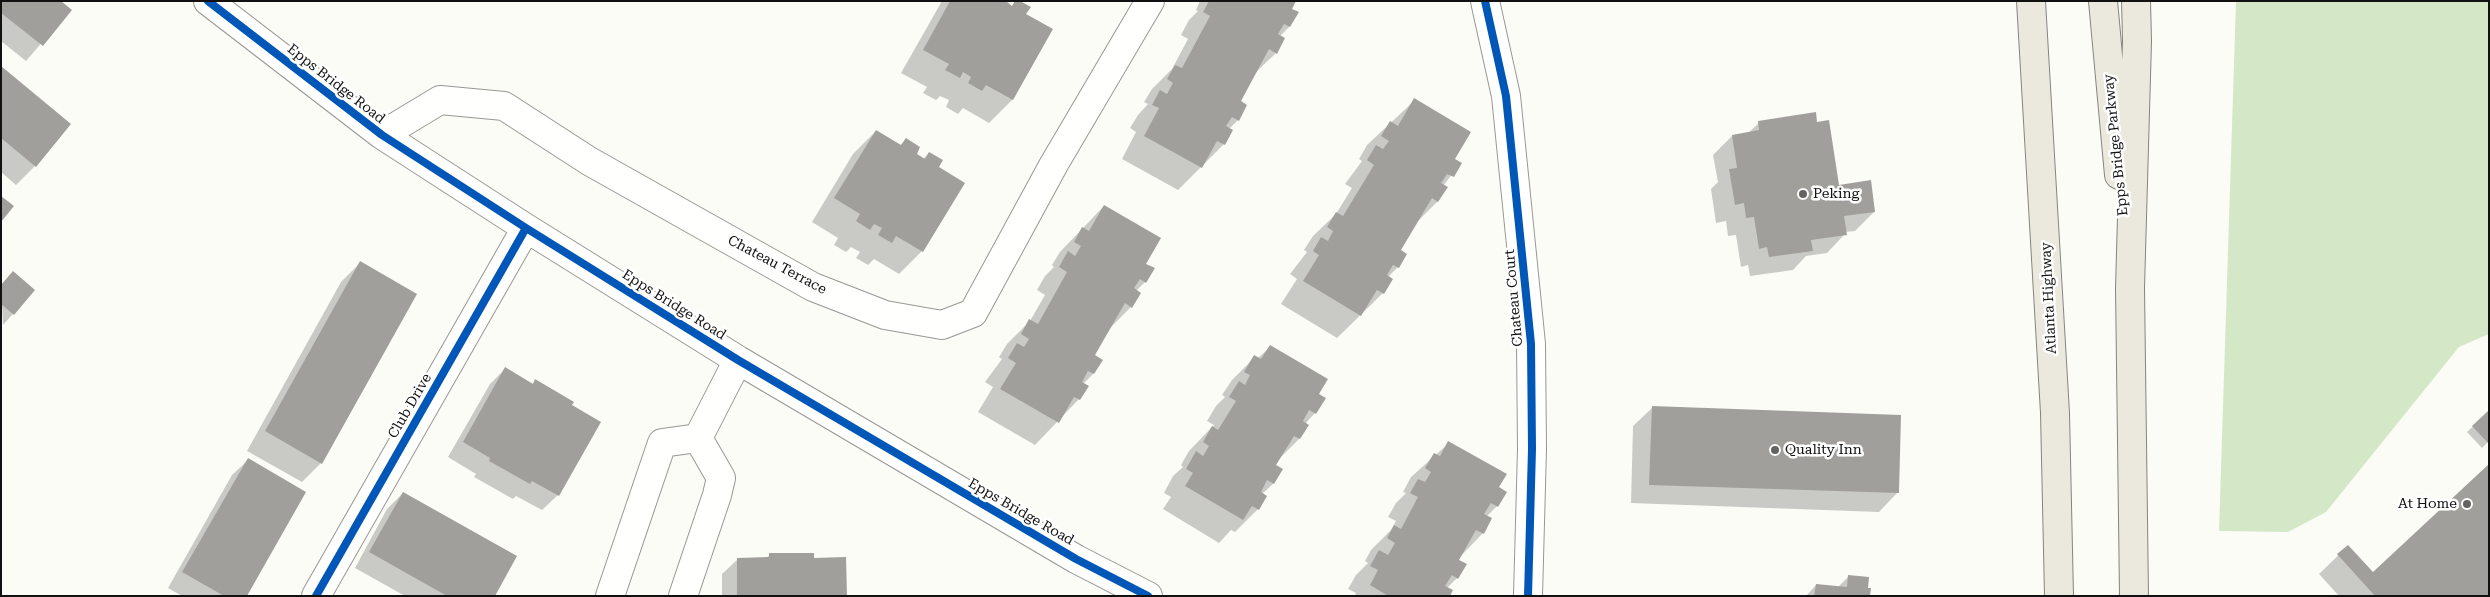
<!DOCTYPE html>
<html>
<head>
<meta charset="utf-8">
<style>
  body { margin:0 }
  #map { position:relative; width:2490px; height:597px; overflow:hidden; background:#fcfcf7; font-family:"Roboto Serif",serif }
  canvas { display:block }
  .frame { position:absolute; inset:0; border:2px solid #111; pointer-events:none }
</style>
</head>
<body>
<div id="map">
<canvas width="2490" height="597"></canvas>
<div class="frame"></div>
</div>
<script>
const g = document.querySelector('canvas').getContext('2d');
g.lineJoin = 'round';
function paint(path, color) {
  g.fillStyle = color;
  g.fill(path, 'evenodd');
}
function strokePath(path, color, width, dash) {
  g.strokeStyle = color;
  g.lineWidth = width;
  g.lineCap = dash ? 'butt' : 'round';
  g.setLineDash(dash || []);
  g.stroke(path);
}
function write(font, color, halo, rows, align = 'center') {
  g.font = font + ' "Roboto Serif",serif';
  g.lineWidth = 5;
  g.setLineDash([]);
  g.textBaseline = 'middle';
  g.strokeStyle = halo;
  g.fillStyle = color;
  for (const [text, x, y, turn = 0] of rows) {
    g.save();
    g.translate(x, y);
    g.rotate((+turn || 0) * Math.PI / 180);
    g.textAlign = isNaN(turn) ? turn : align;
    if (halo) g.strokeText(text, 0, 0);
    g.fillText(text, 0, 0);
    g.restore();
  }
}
const forest = new Path2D(`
  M2236,1H2489V334L2459,347L2326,512L2288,532L2219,531Z`);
const shadow = new Path2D(`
  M1,1L70,10L26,61L1,41Z
  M942,1H1004L1011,7L1016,1L1025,15L1051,30L1012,100L989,123L963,108L958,114L946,107L949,100L940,96L936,100L923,93L927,87L901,73Z
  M1200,1H1295L1291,9L1289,27L1280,36L1276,53L1253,75L1239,101L1238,120L1229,129L1224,144L1178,190L1122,159L1136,132L1130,128L1138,115L1148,104L1144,102L1152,89L1172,69L1188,39L1181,35L1189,20L1198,11L1196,10Z
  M1,68L35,166L16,185L1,172Z
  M1415,100L1454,160L1460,164L1443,186L1446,187L1437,202L1414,225L1399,250L1398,267L1388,277L1391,279L1383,293L1337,338L1281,304L1297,279L1290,274L1307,252L1304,250L1313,236L1336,214L1352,188L1345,184L1362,161L1359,159L1367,145Z
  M1759,123H1816L1838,186L1874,212L1855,231L1845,232V234L1827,253L1806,256L1793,270L1750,276L1748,265L1741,267L1736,235L1728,236L1726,221L1716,223L1711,189L1718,182L1713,155L1732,136L1748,133Z
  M876,131L900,146L906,140L915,154L923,159L929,153L938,168L963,183L922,251L899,274L874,259L868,265L856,258L860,252L851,247L846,252L834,245L838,238L812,222L853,154Z
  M1104,206L1145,264V282L1136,291L1131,307L1108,330L1093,355V374L1083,384L1079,399L1035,445L978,412L993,387L985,382L1002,359L999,357L1007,344L1030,321L1045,295L1037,290L1045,276L1054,267L1052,265L1060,252Z
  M360,263L321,463L302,482L247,451L341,282Z
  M13,273V314L3,325L1,285Z
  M1270,347L1318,394L1315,413L1305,424L1307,425L1299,439L1278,460L1275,465L1281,469L1273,484L1262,494L1258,509L1235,532L1231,530L1219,543L1163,509L1171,497L1164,493L1173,476L1183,467L1181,465L1189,451L1214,425L1207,421L1216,406L1225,397L1222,395L1232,380L1255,357L1257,359Z
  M505,369L532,384L535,381L558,495L542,510L516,496L513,499L474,477L476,474L448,457L490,384Z
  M1652,408L1900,416L1897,493L1879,512L1631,503L1633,426Z
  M2489,411V441L2482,448L2467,432Z
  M1449,443L1497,488V506L1486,517L1483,533L1457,560V578L1447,588L1449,596H1355L1356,593L1348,589L1356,575L1368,563L1365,561L1371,550L1391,530L1396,521L1388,517L1396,503L1406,493L1403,492L1411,477Z
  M248,460L245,596H182L168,588L232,475Z
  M403,493L494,596H405L355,568L387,509Z
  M2348,546L2373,574L2489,596H2339L2319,574Z
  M770,555L813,559L846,596H722V574L738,559L766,558Z
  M1849,576L1867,589L1869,596H1806L1816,585L1837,588Z`);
const building = new Path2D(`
  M1,1H61L72,10L43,46L1,13Z
  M950,1H1006L1012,6L1015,1H1020L1031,7L1026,14L1053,29L1013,100L986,85L982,91L968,83L971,77L963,72L960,78L945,70L949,64L923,50Z
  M1209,1H1296L1292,9L1299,12L1290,27L1284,24L1278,34L1285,38L1277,54L1269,49L1241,101L1247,105L1239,121L1232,117L1226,126L1233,130L1225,145L1217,141L1202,168L1144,136L1159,108L1152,105L1160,90L1167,94L1173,83L1167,79L1175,65L1182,68L1210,16L1203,12Z
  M1,66L71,124L36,167L1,138Z
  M1414,98L1471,132L1455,159L1462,163L1454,177L1447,174L1441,183L1448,187L1438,202L1432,198L1401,250L1407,254L1399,268L1393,265L1387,275L1393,279L1384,294L1377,290L1361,316L1303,281L1319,255L1313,251L1321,237L1328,241L1333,231L1327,227L1336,212L1343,216L1374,165L1367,160L1376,145L1383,149L1389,141L1381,136L1390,121L1398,126Z
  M1816,112L1817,122L1829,120L1839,185L1871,180L1875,212L1844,216L1847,235L1811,240L1813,251L1769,257L1767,247L1759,249L1754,217L1746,218L1744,203L1735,205L1729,169L1737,168L1732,135L1759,130L1758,121Z
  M876,130L901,145L906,138L920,147L917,154L925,159L929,152L943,160L939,167L965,183L923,252L896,236L892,243L878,235L882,228L874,224L870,230L856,221L860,214L834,198Z
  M1,196L14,206L1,222Z
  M1104,205L1161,238L1146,264L1155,268L1146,283L1140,279L1134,288L1141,293L1132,308L1125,303L1095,355L1103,360L1094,374L1088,371L1082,382L1089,386L1080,400L1074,397L1059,423L1000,389L1016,363L1008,358L1017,343L1024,347L1029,339L1021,334L1029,319L1038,324L1067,272L1059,267L1068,251L1075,256L1081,246L1074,242L1082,227L1089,231Z
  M360,261L417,294L322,464L265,431Z
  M13,271L35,290L14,315L1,304V285Z
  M1270,345L1328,379L1319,394L1326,398L1316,414L1309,410L1303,421L1309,425L1300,439L1294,436L1276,465L1283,469L1274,484L1267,480L1261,492L1267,496L1259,510L1252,506L1243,520L1185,486L1193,473L1186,469L1196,451L1203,456L1209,446L1203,442L1212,426L1218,430L1236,401L1229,397L1239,381L1245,385L1250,375L1244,372L1254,355L1261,359Z
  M505,367L533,384L535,379L574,402L572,405L601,422L559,496L532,481L530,484L489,461L490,458L463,442Z
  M1652,406L1901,415L1899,493L1649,485Z
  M2489,410V442L2488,443L2472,426Z
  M1448,441L1507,474L1499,487L1507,492L1498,507L1491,503L1484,514L1492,518L1484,534L1476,530L1459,560L1467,564L1458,579L1452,575L1445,586L1453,590L1450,596H1388L1370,585L1378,570L1370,566L1379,550L1388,555L1395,543L1387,538L1394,525L1401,529L1418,497L1410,493L1418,479L1425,482L1431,472L1425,468L1434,453L1440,456Z
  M248,458L306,492L247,596H224L182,572Z
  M2489,464V596H2375L2337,554L2348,545L2373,572Z
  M403,492L517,556L495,596H447L369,552Z
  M769,553H814V558L846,557L847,596H737V558L769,557Z
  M1848,575L1869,577L1868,588H1871L1870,596H1814L1816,584L1847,587Z`);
const street = new Path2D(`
  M208,1L382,135L526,228L738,360L1076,559L1148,596
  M1485,1L1506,96L1531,344L1532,449L1528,596
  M382,135L440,100L504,106L589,161L813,287L885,315L942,325L973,313L1054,164L1150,1
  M698,438L738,360
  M316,596L526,228
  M610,596L662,443L698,438L721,478L717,495L683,596`);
const primary = new Path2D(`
  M2031,1L2055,413L2059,596
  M2103,1L2119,175
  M2134,596L2130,288L2137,41L2136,1`);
const cycleway = new Path2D(`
  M208,1L382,135L526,228L738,360L1076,559L1148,596
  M1485,1L1506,96L1531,344L1532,449L1528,596
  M316,596L526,228`);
const markers = [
  [1803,194,5,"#636362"],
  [1775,450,5,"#636362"],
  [2467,504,5,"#636362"]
];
const streetNames = [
  ["Epps Bridge Road",336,84,38],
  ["Epps Bridge Parkway",2116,145,-96],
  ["Chateau Terrace",777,265,28],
  ["Chateau Court",1514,298,-95],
  ["Atlanta Highway",2049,298,-93],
  ["Epps Bridge Road",674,305,32],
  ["Club Drive",410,406,-60],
  ["Epps Bridge Road",1021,512,30]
];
const poiNames = [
  ["Peking",1813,194],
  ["Quality Inn",1785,450],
  ["At Home",2457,504,"right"]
];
paint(forest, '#d4e8c8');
paint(shadow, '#0003');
paint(building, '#a09f9c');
strokePath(street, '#979795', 30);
strokePath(primary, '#848482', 30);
strokePath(street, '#fffffe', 28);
strokePath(primary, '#ebe9dd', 28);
strokePath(cycleway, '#0057b8', 8);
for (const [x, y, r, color] of markers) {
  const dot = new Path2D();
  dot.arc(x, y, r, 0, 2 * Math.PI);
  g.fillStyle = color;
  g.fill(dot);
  strokePath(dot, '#fff', 2);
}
write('14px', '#111', '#fff', streetNames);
write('14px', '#111', '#fff', poiNames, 'left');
</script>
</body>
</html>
